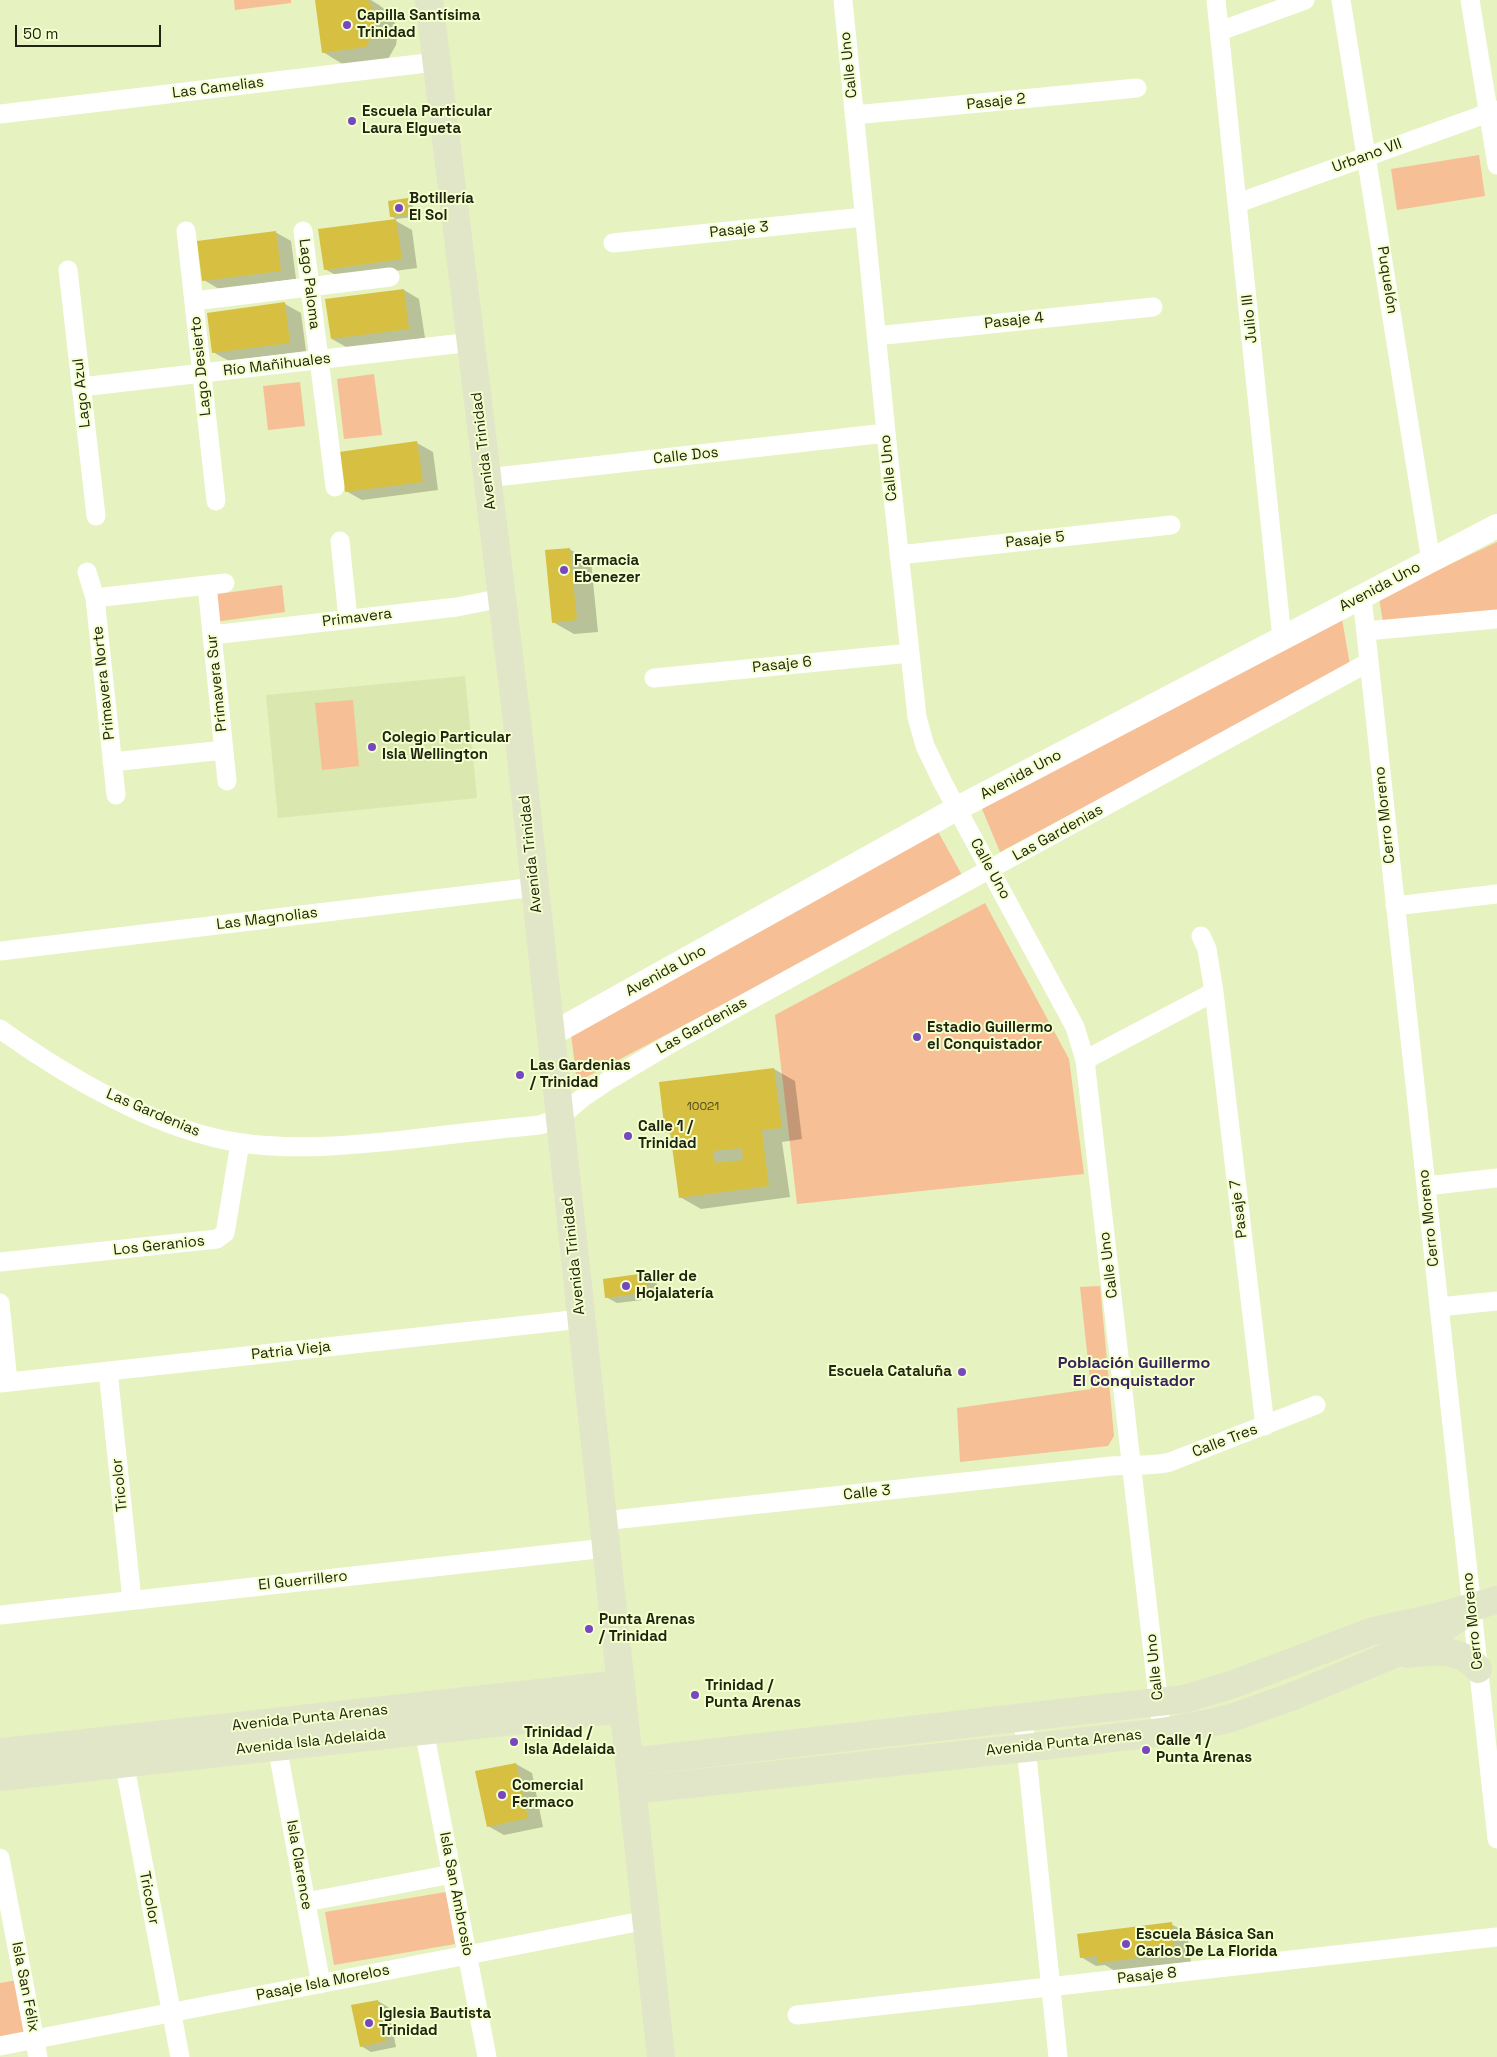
<!DOCTYPE html>
<html>
<head>
<meta charset="utf-8">
<style>
  body { margin:0 }
  #map { position:relative; width:1497px; height:2057px; overflow:hidden; background:#e6f2bf; font-family:"Space Grotesk",sans-serif }
  canvas { display:block }
  .scale { position:absolute; left:15px; top:25px; width:146px; height:22px; box-sizing:border-box; border:2px solid #212411; border-top:0; padding-left:6px; font-size:15px; line-height:18px; white-space:nowrap; color:#212411; -webkit-text-stroke:4px #f3ffcc; paint-order:stroke }
</style>
</head>
<body>
<div id="map">
<canvas width="1497" height="2057"></canvas>
<div class="scale">50 m</div>
</div>
<script>
const g = document.querySelector('canvas').getContext('2d');
g.lineJoin = 'round';
function paint(path, color) {
  g.fillStyle = color;
  g.fill(path, 'evenodd');
}
function strokePath(path, color, width, dash) {
  g.strokeStyle = color;
  g.lineWidth = width;
  g.lineCap = dash ? 'butt' : 'round';
  g.setLineDash(dash || []);
  g.stroke(path);
}
function write(font, color, halo, rows, align = 'center') {
  g.font = font + ' "Space Grotesk",sans-serif';
  g.lineWidth = 4;
  g.setLineDash([]);
  g.textBaseline = 'middle';
  g.strokeStyle = halo;
  g.fillStyle = color;
  for (const [text, x, y, turn = 0] of rows) {
    g.save();
    g.translate(x, y);
    g.rotate((+turn || 0) * Math.PI / 180);
    g.textAlign = isNaN(turn) ? turn : align;
    if (halo) g.strokeText(text, 0, 0);
    g.fillText(text, 0, 0);
    g.restore();
  }
}
const built = new Path2D(`
  M465,676L477,798L278,818L266,695Z`);
const green = new Path2D(`
  M234,0H291V3L235,10Z
  M1479,155L1485,196L1397,210L1391,169Z
  M374,374L382,435L344,439L337,379Z
  M300,382L305,426L268,430L263,386Z
  M1497,542V610L1383,622L1379,598Z
  M282,585L285,612L215,622L211,595Z
  M1342,619L1350,665L1000,852L980,804Z
  M353,700L359,766L322,770L315,703Z
  M936,828L963,877L577,1082L571,1034Z
  M985,903L1069,1059L1084,1174L797,1204L775,1015Z
  M1100,1286L1114,1436L1108,1446L960,1462L957,1408L1091,1389L1080,1287Z
  M446,1892L455,1944L334,1965L325,1912Z
  M18,1980L27,2033L0,2038V1983Z`);
const shadow = new Path2D(`
  M316,0H371L379,5L389,13L398,29L396,45L388,59L344,65L323,52Z
  M407,200L412,202L414,217L396,219L391,216Z
  M396,221L412,230L417,268L341,278L325,269Z
  M275,232L291,241L296,279L219,289L204,280Z
  M404,290L419,299L425,338L348,348L332,339Z
  M285,304L301,313L306,351L229,361L213,352Z
  M417,443L433,452L438,490L362,500L346,491Z
  M569,549L591,561L598,632L574,634L553,622Z
  M774,1069L795,1081L802,1139L782,1142L790,1197L701,1209L680,1197L672,1135L666,1132Z
  M646,1274L656,1280L659,1298L617,1303L606,1297Z
  M516,1764L532,1773L543,1827L504,1835L488,1826Z
  M1171,1924L1187,1933L1191,1962L1115,1971L1105,1965L1096,1966L1081,1957Z
  M378,2001L388,2007L396,2047L371,2052L361,2046Z`);
const building = new Path2D(`
  M315,0H368L377,16L375,33L366,47L322,53Z
  M408,198L409,214L390,217L388,201Z
  M396,219L402,259L324,270L318,229Z
  M276,231L281,271L202,281L197,241Z
  M404,289L409,329L331,339L325,299Z
  M285,302L290,343L212,353L207,313Z
  M417,441L423,482L345,492L339,452Z
  M570,548L577,620L552,623L545,550Z
  M774,1068L782,1128L762,1130L769,1186L679,1198L670,1132L665,1133L659,1082ZM742,1148L743,1160L715,1163L713,1151Z
  M646,1273L649,1292L605,1298L603,1279Z
  M516,1763L528,1818L487,1827L475,1771Z
  M1172,1922L1175,1953L1098,1963L1097,1956L1080,1958L1077,1934Z
  M378,2000L386,2041L360,2047L351,2005Z`);
const minor = new Path2D(`
  M843,0L886,433L917,717L925,746L943,783L1075,1027L1085,1060L1162,1732
  M1216,0L1282,638
  M1341,0L1431,561
  M1470,0L1497,165
  M1220,31L1305,0
  M0,114L435,62
  M854,115L1137,88
  M1238,203L1497,110
  M186,231L216,501
  M303,231L335,487
  M613,243L864,217
  M68,270L96,516
  M194,301L390,277
  M876,336L1153,307
  M81,387L472,342
  M487,478L886,433
  M340,541L348,619
  M899,555L1171,525
  M87,572L95,598L116,795
  M207,585L227,781
  M1362,597L1497,1839
  M95,598L225,583
  M1366,631L1497,619
  M212,635L457,607L502,598
  M654,678L910,653
  M112,762L224,750
  M1395,906L1497,894
  M1201,936L1207,949L1214,992L1265,1426
  M0,951L535,887
  M0,1029C67,1077 160,1132 242,1143C299,1151 355,1145 412,1139C454,1134 497,1129 540,1125L559,1118L581,1099L609,1080L670,1044L1369,662
  M1085,1060L1214,992
  M1426,1186L1497,1178
  M0,1262L217,1239L225,1233L226,1228L240,1143
  M0,1303L8,1382
  M1439,1307L1497,1301
  M108,1371L132,1600
  M0,1383L581,1319
  M603,1521L1112,1466C1132,1464 1151,1467 1170,1462L1316,1405
  M0,1615L606,1548
  M1023,1718L1058,2057
  M424,1730L487,2057
  M277,1746L321,1984
  M122,1751L180,2057
  M0,1858L38,2057
  M306,1902L452,1874
  M797,2015L1497,1937
  M0,2046L647,1920`);
const tertiary = new Path2D(`
  M550,1035L956,809L1497,526`);
const secondary = new Path2D(`
  M429,0L518,729L661,2057
  M1408,1654C1434,1651 1460,1647 1478,1669
  M0,1752L621,1684
  M629,1762L1184,1699L1234,1684L1370,1632L1437,1617L1497,1600
  M0,1777L623,1709
  M632,1790L1026,1748L1162,1732L1195,1726L1228,1719L1291,1697L1416,1645L1459,1618`);
const markers = [
  [347,25,5,"#7747bf"],
  [352,121,5,"#7747bf"],
  [399,208,5,"#7747bf"],
  [564,570,5,"#7747bf"],
  [372,747,5,"#7747bf"],
  [917,1037,5,"#7747bf"],
  [520,1075,5,"#7747bf"],
  [628,1136,5,"#7747bf"],
  [626,1286,5,"#7747bf"],
  [962,1372,5,"#7747bf"],
  [589,1629,5,"#7747bf"],
  [695,1695,5,"#7747bf"],
  [514,1742,5,"#7747bf"],
  [1146,1750,5,"#7747bf"],
  [502,1795,5,"#7747bf"],
  [1126,1944,5,"#7747bf"],
  [369,2023,5,"#7747bf"]
];
const numberNames = [
  ["10021",703,1107]
];
const poiNames = [
  ["Capilla Santísima",357,16],
  ["Trinidad",357,33],
  ["Escuela Particular",362,112],
  ["Laura Elgueta",362,129],
  ["Botillería",409,199],
  ["El Sol",409,216],
  ["Farmacia",574,561],
  ["Ebenezer",574,578],
  ["Colegio Particular",382,738],
  ["Isla Wellington",382,755],
  ["Estadio Guillermo",927,1028],
  ["el Conquistador",927,1045],
  ["Las Gardenias",530,1066],
  ["/ Trinidad",530,1083],
  ["Calle 1 /",638,1127],
  ["Trinidad",638,1144],
  ["Taller de",636,1277],
  ["Hojalatería",636,1294],
  ["Escuela Cataluña",952,1372,"right"],
  ["Punta Arenas",599,1620],
  ["/ Trinidad",599,1637],
  ["Trinidad /",705,1686],
  ["Punta Arenas",705,1703],
  ["Trinidad /",524,1733],
  ["Isla Adelaida",524,1750],
  ["Calle 1 /",1156,1741],
  ["Punta Arenas",1156,1758],
  ["Comercial",512,1786],
  ["Fermaco",512,1803],
  ["Escuela Básica San",1136,1935],
  ["Carlos De La Florida",1136,1952],
  ["Iglesia Bautista",379,2014],
  ["Trinidad",379,2031]
];
const streetNames = [
  ["Calle Uno",849,65,-96],
  ["Las Camelias",218,88,-7],
  ["Pasaje 2",996,102,-6],
  ["Urbano VII",1367,156,-20],
  ["Pasaje 3",739,230,-6],
  ["Puquelón",1387,280,81],
  ["Lago Paloma",309,284,83],
  ["Julio III",1250,319,-96],
  ["Pasaje 4",1014,321,-6],
  ["Río Mañihuales",277,365,-7],
  ["Lago Desierto",201,366,-96],
  ["Lago Azul",82,393,-96],
  ["Avenida Trinidad",484,451,-97],
  ["Calle Dos",686,456,-6],
  ["Calle Uno",889,468,-96],
  ["Pasaje 5",1035,540,-6],
  ["Avenida Uno",1380,587,-28],
  ["Primavera",357,618,-7],
  ["Pasaje 6",782,665,-6],
  ["Primavera Norte",104,683,-96],
  ["Primavera Sur",217,683,-96],
  ["Avenida Uno",1021,775,-28],
  ["Cerro Moreno",1385,815,-96],
  ["Las Gardenias",1058,833,-29],
  ["Avenida Trinidad",531,854,-96],
  ["Calle Uno",990,869,61],
  ["Las Magnolias",267,919,-7],
  ["Avenida Uno",666,971,-29],
  ["Las Gardenias",702,1026,-29],
  ["Las Gardenias",153,1113,23],
  ["Pasaje 7",1239,1209,-97],
  ["Cerro Moreno",1429,1218,-96],
  ["Los Geranios",159,1246,-6],
  ["Avenida Trinidad",574,1256,-96],
  ["Calle Uno",1109,1265,-97],
  ["Patria Vieja",291,1351,-6],
  ["Calle Tres",1225,1441,-21],
  ["Tricolor",120,1485,-96],
  ["Calle 3",867,1493,-6],
  ["El Guerrillero",303,1581,-6],
  ["Cerro Moreno",1473,1621,-96],
  ["Calle Uno",1155,1667,-96],
  ["Avenida Punta Arenas",310,1718,-6],
  ["Avenida Isla Adelaida",311,1742,-6],
  ["Avenida Punta Arenas",1064,1743,-6],
  ["Isla Clarence",299,1865,80],
  ["Isla San Ambrosio",456,1894,79],
  ["Tricolor",149,1898,79],
  ["Pasaje 8",1147,1976,-6],
  ["Pasaje Isla Morelos",323,1983,-11],
  ["Isla San Félix",25,1987,79]
];
const neighbourhoodNames = [
  ["Población Guillermo",1134,1364],
  ["El Conquistador",1134,1382]
];
paint(built, '#dae7ae');
paint(green, '#f6bf95');
paint(shadow, '#0003');
paint(building, '#d7bf41');
strokePath(minor, '#fff', 19);
strokePath(tertiary, '#fff', 24);
strokePath(secondary, '#e1e6c9', 28);
for (const [x, y, r, color] of markers) {
  const dot = new Path2D();
  dot.arc(x, y, r, 0, 2 * Math.PI);
  g.fillStyle = color;
  g.fill(dot);
  strokePath(dot, '#f3ffcc', 2);
}
write('12px', '#4e4b1d', null, numberNames);
write('bold 15px', '#212411', '#f3ffcc', poiNames, 'left');
write('15px', '#212411', '#f3ffcc', streetNames);
write('bold 16px', '#38225c', '#f3ffcc', neighbourhoodNames);
</script>
</body>
</html>
